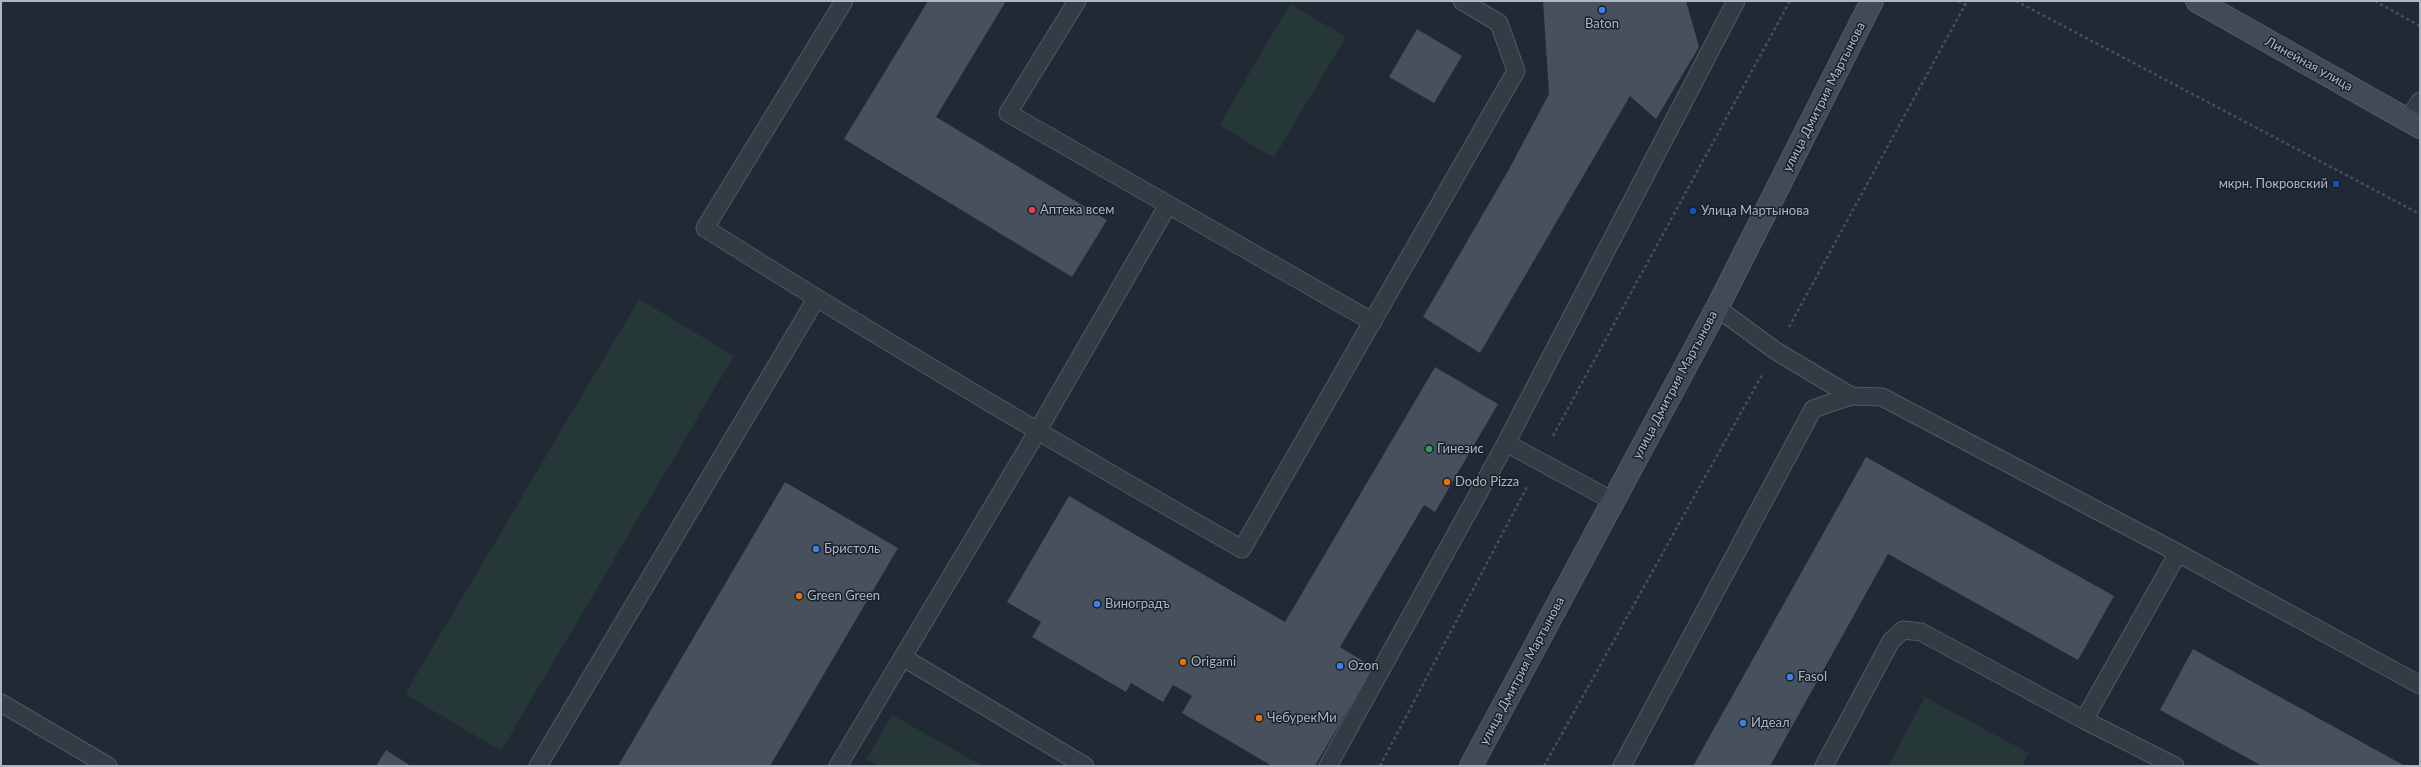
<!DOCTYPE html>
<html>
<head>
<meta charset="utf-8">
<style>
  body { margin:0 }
  #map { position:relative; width:2421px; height:767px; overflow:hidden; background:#202934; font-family:Lato,sans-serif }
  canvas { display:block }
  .frame { position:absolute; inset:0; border:2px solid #adb6c2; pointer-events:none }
</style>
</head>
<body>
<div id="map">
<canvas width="2421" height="767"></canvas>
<div class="frame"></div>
</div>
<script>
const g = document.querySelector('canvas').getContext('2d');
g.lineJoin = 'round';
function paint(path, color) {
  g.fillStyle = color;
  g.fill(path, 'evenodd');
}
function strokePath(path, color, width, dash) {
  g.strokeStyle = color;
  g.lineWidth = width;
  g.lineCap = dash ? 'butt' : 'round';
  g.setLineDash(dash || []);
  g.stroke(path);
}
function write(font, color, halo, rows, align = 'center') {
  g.font = font + ' Lato,sans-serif';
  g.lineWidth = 3;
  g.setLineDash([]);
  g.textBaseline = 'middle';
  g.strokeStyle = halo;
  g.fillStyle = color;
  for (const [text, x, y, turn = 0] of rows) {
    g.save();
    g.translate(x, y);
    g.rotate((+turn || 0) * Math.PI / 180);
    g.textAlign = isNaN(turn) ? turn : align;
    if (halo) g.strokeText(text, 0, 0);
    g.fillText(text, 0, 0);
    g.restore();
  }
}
const green = new Path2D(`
  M1290,4L1346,37L1274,158L1219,125Z
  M639,299L734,356L501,751L405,694Z
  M1925,697L2029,753L2022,766H1888Z
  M892,715L983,766H878L866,759Z`);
const building = new Path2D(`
  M928,1H1006L936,117L1107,220L1072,277L844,139Z
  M1543,1H1686L1699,47L1656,119L1630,96L1480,353L1423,317L1508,171L1549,94Z
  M1417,29L1462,56L1434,103L1389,77Z
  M1435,367L1498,404L1435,512L1424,505L1340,647L1373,667L1315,766H1272L1182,713L1192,696L1173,685L1163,702L1131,683L1126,692L1032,637L1041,622L1007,602L1069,496L1285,622Z
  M1866,457L2114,596L2078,660L1888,554L1770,766H1693Z
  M785,482L898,548L770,766H618Z
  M2193,649L2405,766H2262L2160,710Z
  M386,750L411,766H376Z`);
const path = new Path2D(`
  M1958,1L1965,5
  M2016,1L2420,214
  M2375,1L2420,26
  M1789,327L1965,5L1970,1
  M1553,436L1790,1
  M1380,766L1527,487
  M1544,766L1762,375`);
const lane = new Path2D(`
  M844,1L705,228C881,340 1061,446 1242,549L1516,71L1499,23L1462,1
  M1077,1L1008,113L1373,322
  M2408,120L2420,101
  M1717,308L1776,351L1851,396
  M1506,443L1613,501
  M904,658L1085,766
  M1,703L108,766
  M2084,720L2178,553
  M538,766L816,299
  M838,766L1037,432L1168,205
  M1328,766L1506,443L1736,1
  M1622,766L1813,409L1851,396L1882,397L2178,553L2420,685
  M1824,766L1891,641L1903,630L1921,632L2084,720L2175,766`);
const secondary = new Path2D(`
  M2197,1L2420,127
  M1471,766L1717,308L1872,1`);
const markers = [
  [1602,10,4,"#3f7fe0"],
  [2336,184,4,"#1a4fb4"],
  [1032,210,4,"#e0444e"],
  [1693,211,4,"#1a4fb4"],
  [1429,449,4,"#2e9e5b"],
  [1447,482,4,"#e8710a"],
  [816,549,4,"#3f7fe0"],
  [799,596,4,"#e8710a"],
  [1097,604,4,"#3f7fe0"],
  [1183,662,4,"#e8710a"],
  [1340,666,4,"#3f7fe0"],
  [1790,677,4,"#3f7fe0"],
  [1259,718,4,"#e8710a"],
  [1743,723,4,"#3f7fe0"]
];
const poiNames = [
  ["Baton",1602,24,"center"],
  ["мкрн. Покровский",2328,184,"right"],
  ["Аптека всем",1040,210],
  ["Улица Мартынова",1701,211],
  ["Гинезис",1437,449],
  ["Dodo Pizza",1455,482],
  ["Бристоль",824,549],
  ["Green Green",807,596],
  ["Виноградъ",1105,604],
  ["Origami",1191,662],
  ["Ozon",1348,666],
  ["Fasol",1798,677],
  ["ЧебурекМи",1267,718],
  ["Идеал",1751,723]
];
const streetNames = [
  ["Линейная улица",2309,64,29],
  ["улица Дмитрия Мартынова",1824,97,-63],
  ["улица Дмитрия Мартынова",1675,385,-62],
  ["улица Дмитрия Мартынова",1522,671,-62]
];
paint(green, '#253737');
paint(building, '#46515d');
strokePath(lane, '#515963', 19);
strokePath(secondary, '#515963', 24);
strokePath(path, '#415354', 2.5, [3, 3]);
strokePath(lane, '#333b45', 17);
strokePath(secondary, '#414b57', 22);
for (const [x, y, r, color] of markers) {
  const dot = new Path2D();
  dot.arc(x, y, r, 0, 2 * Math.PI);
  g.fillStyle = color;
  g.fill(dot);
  strokePath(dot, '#192029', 1.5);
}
write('13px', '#adb6c2', '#192029', poiNames, 'left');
write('13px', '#adb6c2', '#192029', streetNames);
</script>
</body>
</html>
